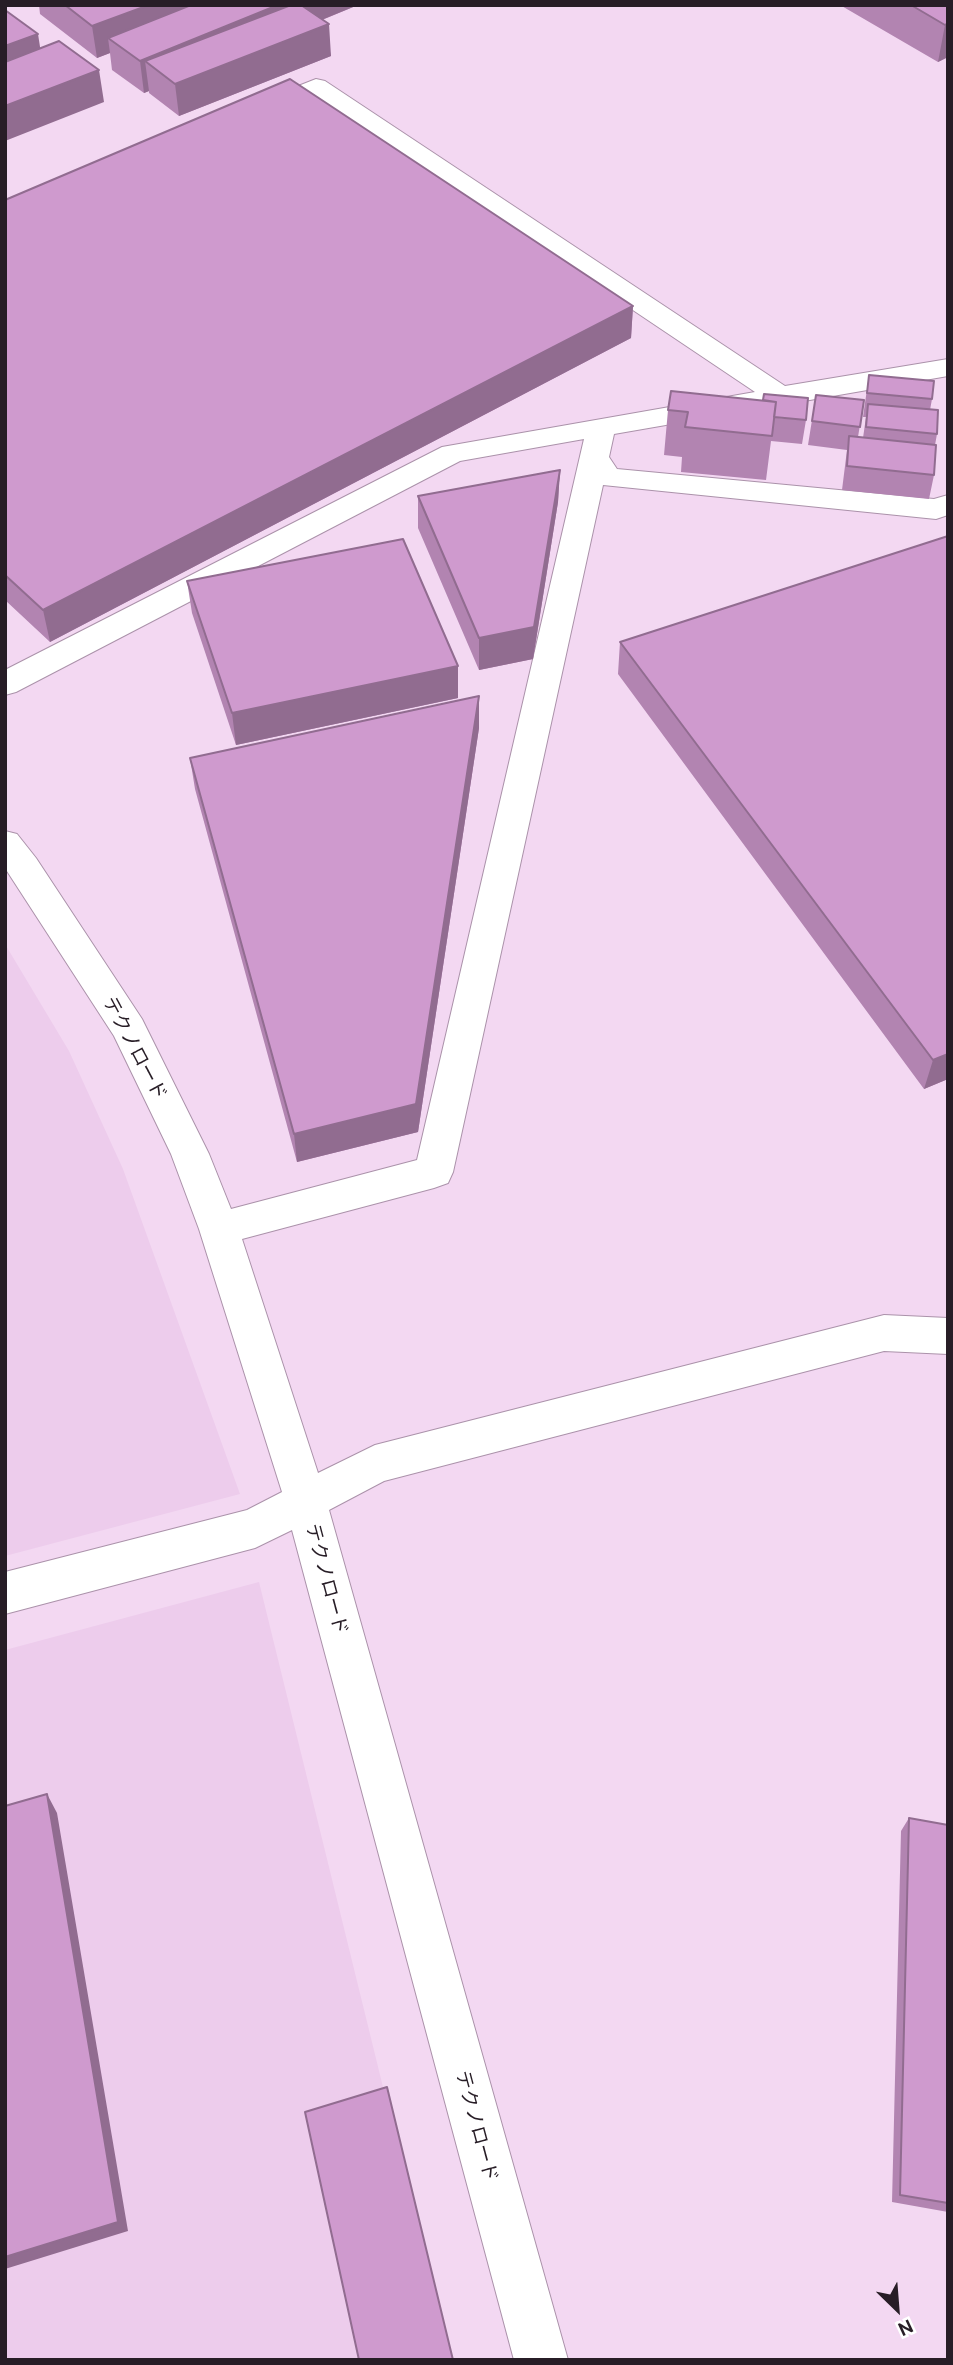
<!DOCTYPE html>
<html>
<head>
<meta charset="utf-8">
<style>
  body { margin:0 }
  #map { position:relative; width:953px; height:2365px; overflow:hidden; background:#f3d8f2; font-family:Ubuntu,sans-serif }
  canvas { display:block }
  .frame { position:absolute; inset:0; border:7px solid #271d26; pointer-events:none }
  .north { position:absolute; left:862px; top:2274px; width:70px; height:70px; -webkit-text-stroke:5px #fff; paint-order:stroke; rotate:155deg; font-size:19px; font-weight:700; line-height:28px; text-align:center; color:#271d26 }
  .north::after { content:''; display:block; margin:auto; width:24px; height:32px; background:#271d26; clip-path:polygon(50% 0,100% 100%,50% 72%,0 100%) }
</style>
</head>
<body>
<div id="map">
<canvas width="953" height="2365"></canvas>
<div class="frame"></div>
<div class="north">N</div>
</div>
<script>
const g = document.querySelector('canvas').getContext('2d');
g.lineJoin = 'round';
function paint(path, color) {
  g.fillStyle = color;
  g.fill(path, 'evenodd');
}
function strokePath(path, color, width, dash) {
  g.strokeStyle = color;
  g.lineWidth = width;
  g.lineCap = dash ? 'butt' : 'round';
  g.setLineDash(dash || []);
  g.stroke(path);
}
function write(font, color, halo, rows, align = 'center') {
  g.font = font + ' Ubuntu,"Noto Sans JP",sans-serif';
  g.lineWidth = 5;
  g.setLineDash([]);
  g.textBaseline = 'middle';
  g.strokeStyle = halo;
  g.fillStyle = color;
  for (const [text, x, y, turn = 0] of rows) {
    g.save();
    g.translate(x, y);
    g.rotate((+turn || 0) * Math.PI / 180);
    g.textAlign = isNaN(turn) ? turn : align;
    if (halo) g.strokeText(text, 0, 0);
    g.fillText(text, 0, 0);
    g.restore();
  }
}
const built = new Path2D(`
  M5,944L69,1051L123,1169L240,1494L5,1556Z
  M259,1582L450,2360H5V1650Z`);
const minor = new Path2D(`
  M316,79L325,81L785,386L948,359V376L614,434L609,457L617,469L934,499L948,495V515L936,519L603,485L453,1172L448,1183L434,1188L242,1239L318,1473L375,1445L884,1315L948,1318V1354L884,1351L384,1481L329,1510L568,2360H514L292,1530L255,1548L5,1614V1572L247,1510L282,1492L199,1229L171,1154L114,1036L5,868V831L17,834L36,858L142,1019L209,1154L231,1209L417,1160L584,439L460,461L16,692L5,695V670L442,447L755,392L314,96L259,117L250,115L247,110L250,105Z`);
const wall = new Path2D(`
  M39,5H358L322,20L331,56L179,116L149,93V91L144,93L112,70L110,53L97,58L40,14Z
  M840,5H948V57L938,62Z
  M5,200L633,306L631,338L50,642L5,600Z
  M869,375L932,399L930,410L937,434L935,445L934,475L929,499L842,490L847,450L808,445L816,395L864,400L858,437L863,438L866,417H863Z
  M668,410L806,420L802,444L771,441L766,480L681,472L682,457L664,455Z
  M560,470L558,502L533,659L479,670L418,528V496Z
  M187,581L458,698L236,745L192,613Z
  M620,642L948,1079L924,1089L618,674Z
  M479,728L418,1132L297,1162L195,789L190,758Z
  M909,1818L948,1825V2212L892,2202L901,1831Z`);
const shadedWall = new Path2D(`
  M149,5H238L108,38L110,53L97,58L92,26Z
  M278,5H358L172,81L145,61L149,91L144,93L140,61Z
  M948,23V57L938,62L945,25Z
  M329,24L331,56L179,116L175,84Z
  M38,34L43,66L5,80V46Z
  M99,70L104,102L5,141V106Z
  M633,306L631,338L50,642L43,610Z
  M560,470L558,502L533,659L479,670V638Z
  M458,666V698L236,745L232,713Z
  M479,696V728L418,1132L297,1162L294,1134Z
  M948,1054V1079L924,1089L933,1060Z
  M47,1794L57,1813L128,2231L5,2269V2257Z`);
const building = new Path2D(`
  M65,5H149L92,26Z
  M191,5H278L140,61L108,38Z
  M291,5H301L329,24L175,84L145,61Z
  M911,5H948V23L945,25Z
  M5,10L38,34L5,46Z
  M59,41L99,70L5,106V62Z
  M290,79L633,306L43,610L5,575V200Z
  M869,375L934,381L932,399L867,393Z
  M671,391L776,402L772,436L685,427L688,412L668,410Z
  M764,394L808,398L806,420L774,417L776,402L763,400Z
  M816,395L864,400L860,427L812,421Z
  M868,404L938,410L937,434L866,427Z
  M849,436L936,445L934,475L847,466Z
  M560,470L534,627L479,638L418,496Z
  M948,536V1054L933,1060L620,642Z
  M403,539L458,666L232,713L187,581Z
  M479,696L416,1104L294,1134L190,758Z
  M47,1794L118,2222L5,2257V1806Z
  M909,1818L948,1825V2203L900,2195Z
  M387,2087L453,2360H359L305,2112Z`);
const streetNames = [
  ["テクノロード",135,1048,62],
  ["テクノロード",327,1579,75],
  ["テクノロード",477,2126,75]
];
paint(built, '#edccec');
strokePath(minor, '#ab92aa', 2);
paint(minor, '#fff');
paint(wall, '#b284b1');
paint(shadedWall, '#916c90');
paint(building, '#cf9ace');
strokePath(building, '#916c90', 2);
write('19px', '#271d26', '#fff', streetNames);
</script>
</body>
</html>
